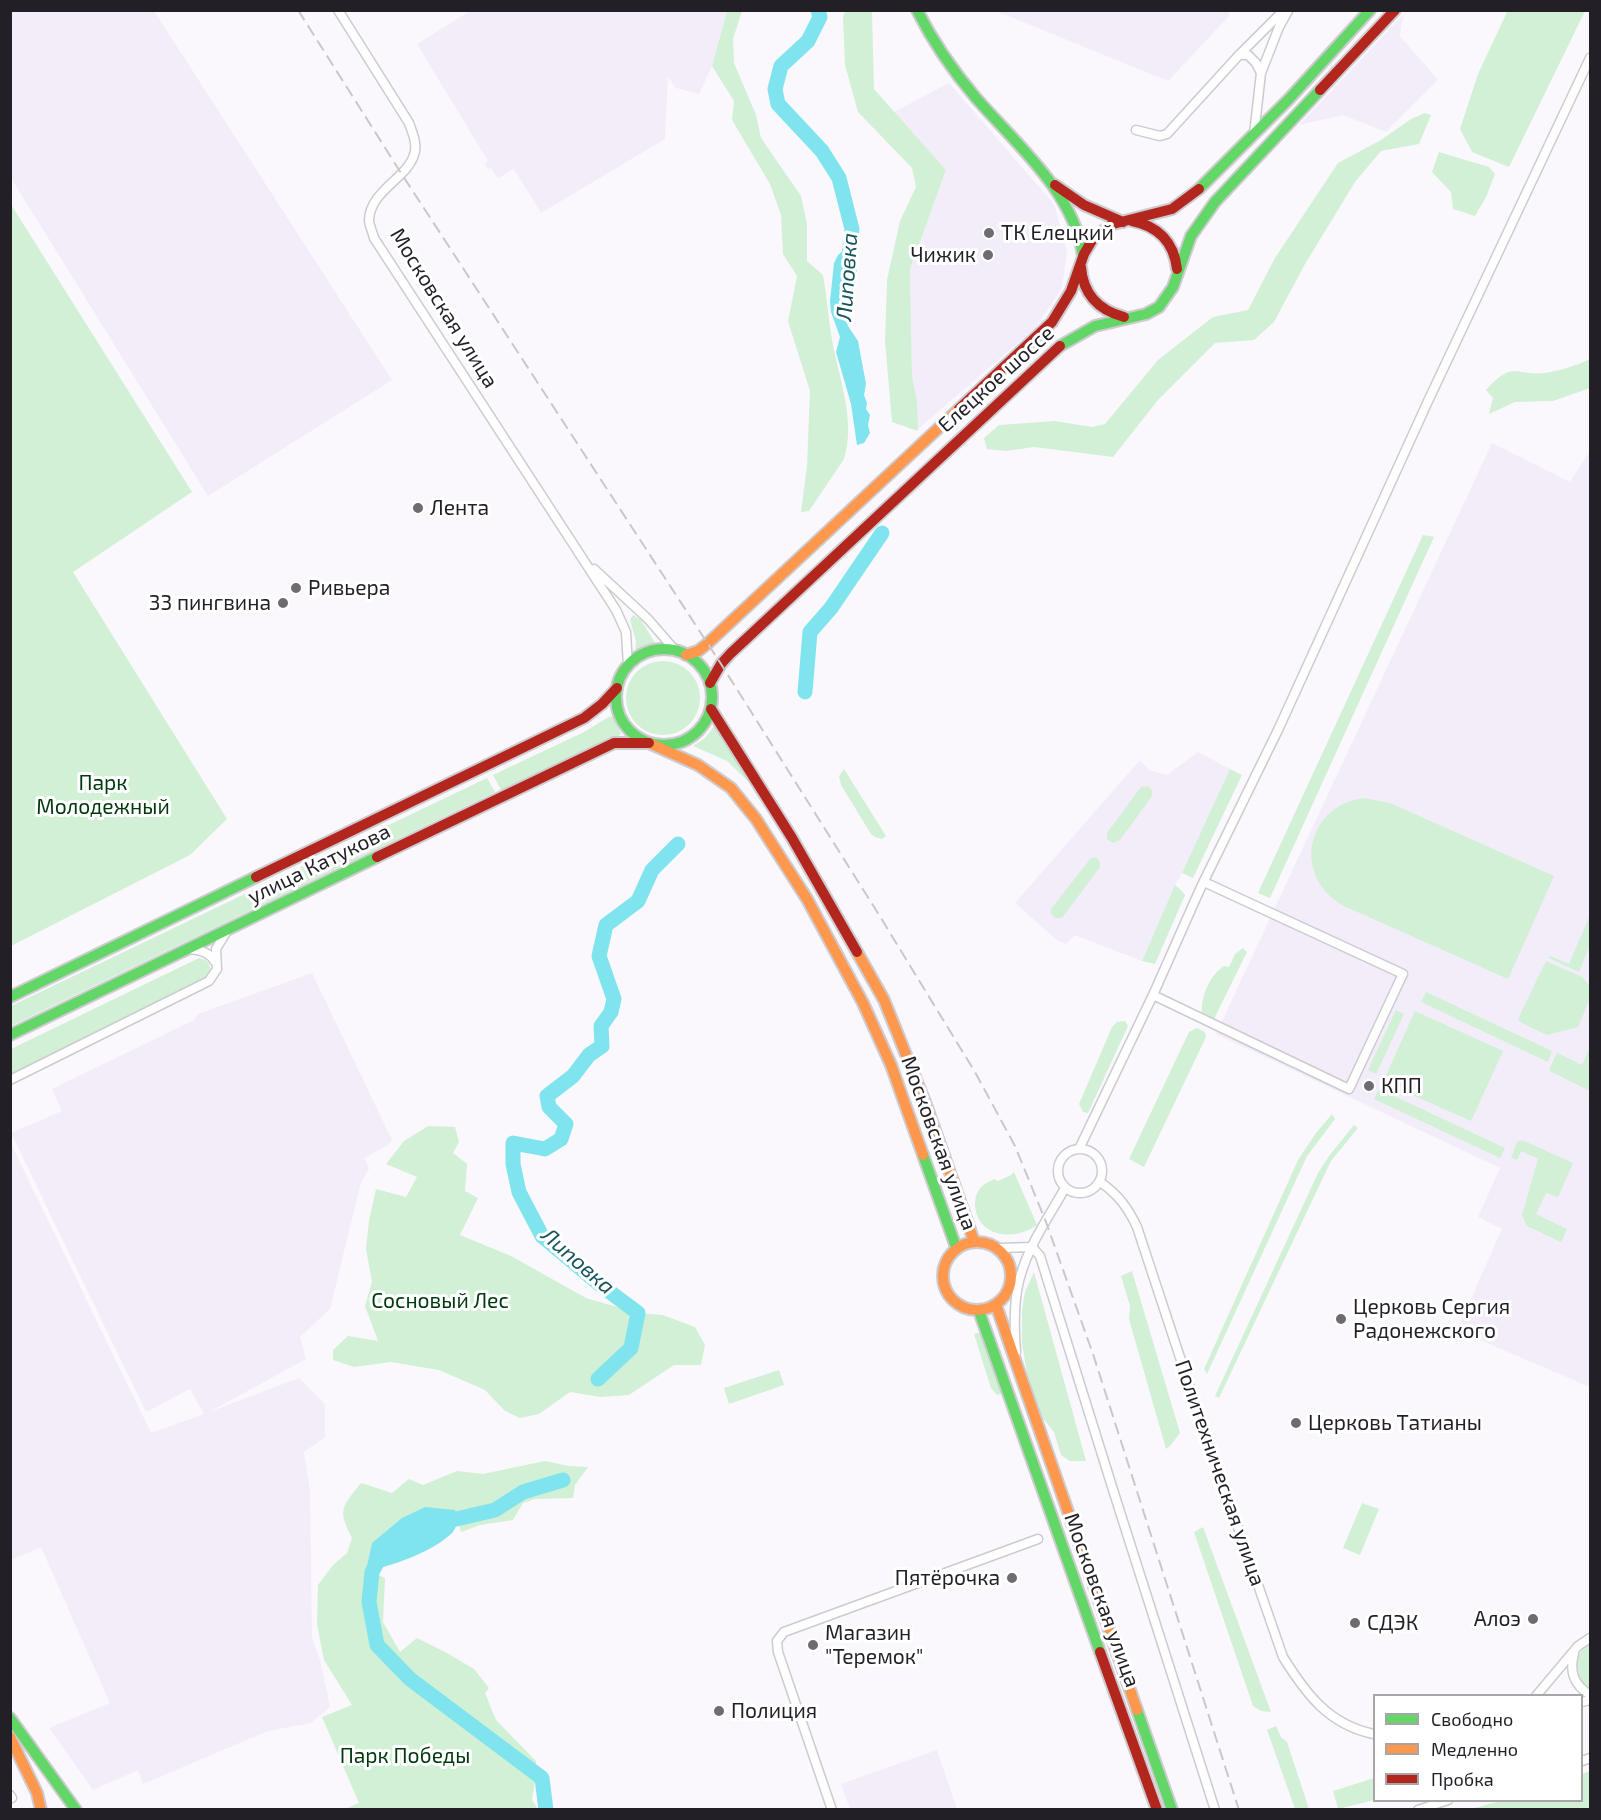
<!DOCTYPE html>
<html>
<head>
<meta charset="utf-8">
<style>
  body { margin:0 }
  #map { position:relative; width:1601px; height:1820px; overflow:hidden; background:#faf8fd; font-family:"Exo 2",sans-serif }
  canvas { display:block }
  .frame { position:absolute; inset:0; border:12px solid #221f26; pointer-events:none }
  .legend { position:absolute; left:1373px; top:1694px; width:210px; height:108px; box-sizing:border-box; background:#fff; border:2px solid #a7a5a8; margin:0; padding:8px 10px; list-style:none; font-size:18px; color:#221f26 }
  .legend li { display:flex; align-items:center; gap:12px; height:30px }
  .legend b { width:30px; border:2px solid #a7a5a8 }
</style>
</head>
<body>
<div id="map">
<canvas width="1601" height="1820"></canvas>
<div class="frame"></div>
<ul class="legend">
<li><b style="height:8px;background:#63d668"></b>Свободно</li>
<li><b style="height:8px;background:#ff974d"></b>Медленно</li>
<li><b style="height:8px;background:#b3261e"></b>Пробка</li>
</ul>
</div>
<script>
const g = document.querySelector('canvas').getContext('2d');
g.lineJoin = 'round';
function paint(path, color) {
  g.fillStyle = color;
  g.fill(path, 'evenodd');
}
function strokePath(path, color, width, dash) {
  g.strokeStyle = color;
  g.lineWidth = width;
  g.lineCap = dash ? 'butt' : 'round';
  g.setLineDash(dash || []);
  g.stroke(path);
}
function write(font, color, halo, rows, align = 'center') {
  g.font = font + ' "Exo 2",sans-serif';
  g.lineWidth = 6;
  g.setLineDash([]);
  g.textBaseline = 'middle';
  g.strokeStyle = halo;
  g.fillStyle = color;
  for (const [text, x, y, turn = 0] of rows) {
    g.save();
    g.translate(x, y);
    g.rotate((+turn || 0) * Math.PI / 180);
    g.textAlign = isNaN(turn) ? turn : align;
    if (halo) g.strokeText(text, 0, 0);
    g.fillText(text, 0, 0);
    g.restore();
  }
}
const built = new Path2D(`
  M11,10L154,11L392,380L208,496L11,178Z
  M1228,10L1229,16L1168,81L996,11Z
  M470,11V10L727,11L712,66L699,94L676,88L668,77L665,139L541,213L514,169L498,178L491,168L488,169L485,164L488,161L417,44Z
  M1403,15L1400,36L1438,80L1386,132L1343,115L1299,125Z
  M949,83L1054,204L1067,252L1062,288L1036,327L917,430L912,376L910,269L946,170L894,112Z
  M1492,443L1570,482L1590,450V1387L1468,1335L1458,1328L1502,1229L1478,1217L1500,1168L1216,1034Z
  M1198,752L1230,769L1182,873L1175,885L1142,961L1075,935L1066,944L1058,941L1015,903L1140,760L1149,770L1167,775Z
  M312,973L392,1140L388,1145L364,1158L369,1169L361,1182L330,1309L300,1337L306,1359L209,1412L299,1378L325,1404V1437L304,1452L310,1491L312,1638L320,1660L330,1707L311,1723L268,1731L143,1784L138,1770L93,1790L49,1728L110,1703L41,1547L11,1560V1144L151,1433L204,1414L190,1389L146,1412L11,1133L62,1111L52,1089L194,1020L198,1014Z
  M937,1750L957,1809H850L841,1784Z`);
const green = new Path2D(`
  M1508,10L1585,11L1509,167L1472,152L1460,129L1478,74Z
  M727,11H742L733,39L734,63L756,115L761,138L801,196L807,224V261L823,275C827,296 828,318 832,340C839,378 856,421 844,459L809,511L801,512L807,466L810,391L788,321L797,276L783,254L781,215L770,184L732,120L734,101L712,66Z
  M845,11H872L874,89L946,170L910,269L912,376L917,402L918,431L892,422L885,341L887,280L900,221L916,187L912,168L858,112L845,65L843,17Z
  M1425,113L1431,115L1419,144L1381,151L1355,182L1305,264L1274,322L1254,340L1215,343L1158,400L1113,457L1034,447L1006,451L987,449L984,438L999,425L1055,421L1092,427L1105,424L1158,360L1213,317L1248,310L1275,258L1338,163L1381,140L1411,119Z
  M1439,152L1489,167L1495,174L1486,197L1475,216L1453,209L1451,192L1432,172Z
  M10,203L192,492L73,572L227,819L190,855L11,946Z
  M1590,359V388L1553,401L1515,402L1489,414L1493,398L1486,390C1514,360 1513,376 1545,373C1559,371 1578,365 1590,359Z
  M1423,535L1434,537L1270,898L1258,893Z
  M633,615L641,620L657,646L635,654L636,641L630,620Z
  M626 698a37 37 0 1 1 74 0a37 37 0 1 1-74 0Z
  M613,716L621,733L618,737L600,743L501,790L493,775L584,732L607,718Z
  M714,726L753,786L727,761L693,746L705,738Z
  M844,769L886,836L882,839L875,837L871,834L841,785L839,776Z
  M1230,769L1242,775L1193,878L1182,873Z
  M487,778L495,792L11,1026V1006Z
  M1148,786L1152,790V796L1120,840L1113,843L1107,839V833L1141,787Z
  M1364,798L1390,803L1554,876L1508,979L1344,906C1292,877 1305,806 1364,798Z
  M1096,857L1100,862V867L1062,918H1055L1051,914V909L1091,858Z
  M1175,885L1180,889L1185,895L1155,964L1142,961Z
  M1590,915V945L1579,972L1549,958L1550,956L1569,964Z
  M1243,948L1247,952L1214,1019L1202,1012C1201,996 1210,975 1224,966L1229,967L1235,954Z
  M199,958C207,959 210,964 211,971L206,980L11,1074V1049Z
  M1546,961L1582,977L1590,986V998L1578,1027L1547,1035L1520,1022L1518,1019Z
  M1426,992L1552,1051L1548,1062L1421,1002Z
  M1396,1010L1404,1014L1376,1074L1368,1070Z
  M1415,1011L1503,1051L1471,1121L1383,1082Z
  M1125,1021L1128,1026L1088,1113L1083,1112L1079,1104L1112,1027L1117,1022Z
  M1197,1028L1205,1032L1206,1037L1144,1167L1129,1159L1189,1032Z
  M1590,1047V1091L1550,1071V1068L1557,1053L1582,1065Z
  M1379,1089L1505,1148L1500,1158L1374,1099Z
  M1332,1114L1335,1119L1307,1156L1207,1374L1204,1369L1298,1160L1316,1133Z
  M1354,1125L1358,1128L1331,1161L1320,1184L1219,1398L1215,1396L1318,1173L1329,1156Z
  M428,1126L455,1127L459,1142L453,1153L467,1164L465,1191L478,1198L460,1235L511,1256L586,1298L638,1313L663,1315L695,1327L705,1345L701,1365H674L629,1395L600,1397L570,1392L539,1414L520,1418L505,1411L485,1390L439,1370L391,1362L354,1367L333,1360V1350L348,1336L378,1341L365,1306L372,1282L366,1249L369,1221L376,1189L406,1197L417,1177L386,1164L404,1141Z
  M1522,1140L1573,1163L1558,1197L1546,1193L1536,1214L1567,1229L1561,1242L1527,1226L1522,1215L1538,1159L1521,1151L1517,1160L1511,1158L1517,1142Z
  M1014,1172L1037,1225C1014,1242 976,1237 975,1204C975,1199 976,1194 979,1190C982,1185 988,1182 994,1179L998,1181L1011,1175Z
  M1132,1271L1180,1433L1170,1446L1166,1449L1129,1319L1130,1306L1121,1276Z
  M1034,1272L1086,1461H1070L1061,1455L1054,1432L1040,1415L1027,1372L1022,1344V1310L1025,1292Z
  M977,1333L984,1334L1002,1393L997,1395L991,1388L974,1334Z
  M779,1370L784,1385L729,1404L724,1388Z
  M545,1461L569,1466L588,1467L575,1485L573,1498L535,1499L523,1503L513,1520L480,1525L461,1532L455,1510L372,1543L366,1576L372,1572L385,1578L383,1622L400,1652L417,1638L447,1653L474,1669L489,1688L485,1693L496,1720L536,1761V1775L532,1800L538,1809H345L359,1803L322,1717L352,1705L324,1660L317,1624L318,1585L333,1565L347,1553L352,1538C337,1509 342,1507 361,1483L392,1493L409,1479L423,1485L457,1471L483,1474Z
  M1362,1503L1379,1509L1360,1555L1343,1548Z
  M1203,1527L1271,1712L1261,1711L1253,1706L1194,1532Z
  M1590,1644V1690C1572,1678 1570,1656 1590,1644Z
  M1276,1726L1281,1737L1287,1742L1309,1809H1295L1267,1730Z
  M1590,1771V1809H1471L1500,1801L1582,1800V1774Z
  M1374,1778V1800L1338,1809L1333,1791Z`);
const water = new Path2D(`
  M851,244L856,248L857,270L855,292L854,301L847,316L848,326L858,341L866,384L864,395L867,403L866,409L870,415L868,425L870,433L864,443L857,445L851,404L836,352L840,337L831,312L830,301L834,263L838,255Z
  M425,1507L455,1510L458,1521C456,1525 455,1531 451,1534C431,1552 399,1563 373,1570L367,1566L372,1543L402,1518Z`);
const river = new Path2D(`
  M818,10L820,17L808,41L781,66L775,89L778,104L822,151L839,178L852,229L848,264
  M805,692L810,632L831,608L882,533
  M598,1379L631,1348L638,1313L598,1283L542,1236L519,1192L513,1164V1143L545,1149L561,1139L566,1124L549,1107L547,1096L573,1076L589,1055L602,1046L601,1026L611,1012L614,999L599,956L606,925L638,901L652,870L678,844
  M439,1523L495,1510L523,1492L563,1480
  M383,1552L372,1572L369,1602L377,1645L410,1679L542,1778L546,1810`);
const street = new Path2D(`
  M338,10L409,123C412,132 418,144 414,155C407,178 370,191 369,220C369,225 373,233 374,238L616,610L626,632L628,666
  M1239,55H1248L1256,63L1261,73L1254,134
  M1261,73L1279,27L1288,11
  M1136,130L1160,136L1167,134L1239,55L1284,10
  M594,569L648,619L674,649
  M188,949C201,950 209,952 216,963
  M1153,995L1349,1089L1401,978L1403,974L1204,882
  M10,1080L209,981L217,969L216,949L227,931
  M1058 1171a22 22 0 1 1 44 0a22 22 0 1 1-44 0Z
  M1079,1149L1153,995L1201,887L1278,730L1429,399L1590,58
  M1100,1182C1118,1194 1128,1208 1137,1227L1198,1412L1283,1657C1306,1694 1329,1725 1374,1734
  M1032,1247L1040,1256L1114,1493L1215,1810
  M999,1248L1032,1247
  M1016,1352C1014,1327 1013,1298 1021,1274C1030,1243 1050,1215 1065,1188
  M1574,1654C1569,1672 1574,1685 1590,1695
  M1536,1696L1578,1646L1590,1638
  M1582,1702L1590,1700
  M1582,1761L1590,1758
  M10,1795L12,1798
  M832,1810L778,1652L777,1641L784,1632L1038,1539
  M1418,1810L1448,1800`);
const fast = new Path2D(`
  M917,10C933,42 953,71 976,98C1017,145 1074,192 1083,256
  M1199,189L1289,99L1370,10
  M1060,346L1095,326L1146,314L1159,307L1173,287L1191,236L1215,202L1320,90
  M616 697a48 48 0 1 1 96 0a48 48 0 1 1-96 0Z
  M10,997L256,877
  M10,1035L377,857
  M923,1155L956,1247
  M979,1311L1100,1652
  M1137,1710L1172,1810
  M10,1718L76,1810`);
const slow = new Path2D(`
  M686,655L698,651L707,644L959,409
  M649,743L698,765L731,788L756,819L807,899L863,1003L891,1065L923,1155
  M857,952L884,1000L925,1102L974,1241
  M943 1276a34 34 0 1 1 68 0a34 34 0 1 1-68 0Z
  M996,1305L1137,1710
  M10,1737L37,1793L41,1810`);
const jam = new Path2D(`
  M1320,90L1395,10
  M1055,185L1084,205L1123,222
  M1132,221C1158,226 1174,242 1177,269
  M1081,267C1083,294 1098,310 1124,317
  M959,409L1052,322L1071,291L1084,254L1094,237L1113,224L1172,209L1199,189
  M710,683L721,664L730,654L1060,346
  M711,709L792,838L857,952
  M377,857L614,743H649
  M256,877L584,718L602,704L617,688
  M1100,1652L1157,1810`);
const rail = new Path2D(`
  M298,10L401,173L721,664L876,910L975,1072L1015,1146L1046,1222L1093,1354L1239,1810`);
const markers = [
  [989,233,6,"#6e6b71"],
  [988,255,6,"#6e6b71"],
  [418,508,6,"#6e6b71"],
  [296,588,6,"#6e6b71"],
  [283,603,6,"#6e6b71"],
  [1369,1086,6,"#6e6b71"],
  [1341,1319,6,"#6e6b71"],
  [1296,1423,6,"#6e6b71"],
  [1012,1578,6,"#6e6b71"],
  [1533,1619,6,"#6e6b71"],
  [1355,1623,6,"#6e6b71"],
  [813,1645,6,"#6e6b71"],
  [719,1711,6,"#6e6b71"]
];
const poiNames = [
  ["ТК Елецкий",1001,233],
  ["Чижик",976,255,"right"],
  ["Лента",430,508],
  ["Ривьера",308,588],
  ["33 пингвина",271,603,"right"],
  ["КПП",1381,1086],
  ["Церковь Сергия",1353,1307],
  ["Радонежского",1353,1331],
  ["Церковь Татианы",1308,1423],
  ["Пятёрочка",1000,1578,"right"],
  ["Алоэ",1521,1619,"right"],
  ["СДЭК",1367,1623],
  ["Магазин",825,1633],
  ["\"Теремок\"",825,1657],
  ["Полиция",731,1711]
];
const streetNames = [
  ["Московская улица",444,308,58],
  ["Елецкое шоссе",996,379,-42],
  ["улица Катукова",319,864,-26],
  ["Московская улица",939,1143,70],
  ["Политехническая улица",1220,1473,71],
  ["Московская улица",1102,1600,70]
];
const parkNames = [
  ["Парк",103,783],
  ["Молодежный",103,807],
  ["Сосновый Лес",440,1301],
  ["Парк Победы",405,1756]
];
const waterNames = [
  ["Липовка",847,277,-86],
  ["Липовка",578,1261,41]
];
paint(built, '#f2edf9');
paint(green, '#d1f0d5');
paint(water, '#80e4ef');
strokePath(river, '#80e4ef', 15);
strokePath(street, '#cdcbd0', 11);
strokePath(fast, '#cdcbd0', 14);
strokePath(slow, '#cdcbd0', 14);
strokePath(jam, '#cdcbd0', 14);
strokePath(street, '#fefeff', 8);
strokePath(fast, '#63d668', 10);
strokePath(slow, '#ff974d', 10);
strokePath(jam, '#b3261e', 10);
strokePath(rail, '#c9c8c9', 2, [12, 6]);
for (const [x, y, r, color] of markers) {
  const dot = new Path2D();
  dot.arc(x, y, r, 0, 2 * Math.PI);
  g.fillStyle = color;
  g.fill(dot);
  strokePath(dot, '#fff', 2);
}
write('21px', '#221f26', '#fff', poiNames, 'left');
write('21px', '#221f26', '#fff', streetNames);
write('21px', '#00390e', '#fff', parkNames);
write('italic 22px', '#18555a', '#fff', waterNames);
</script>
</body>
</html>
